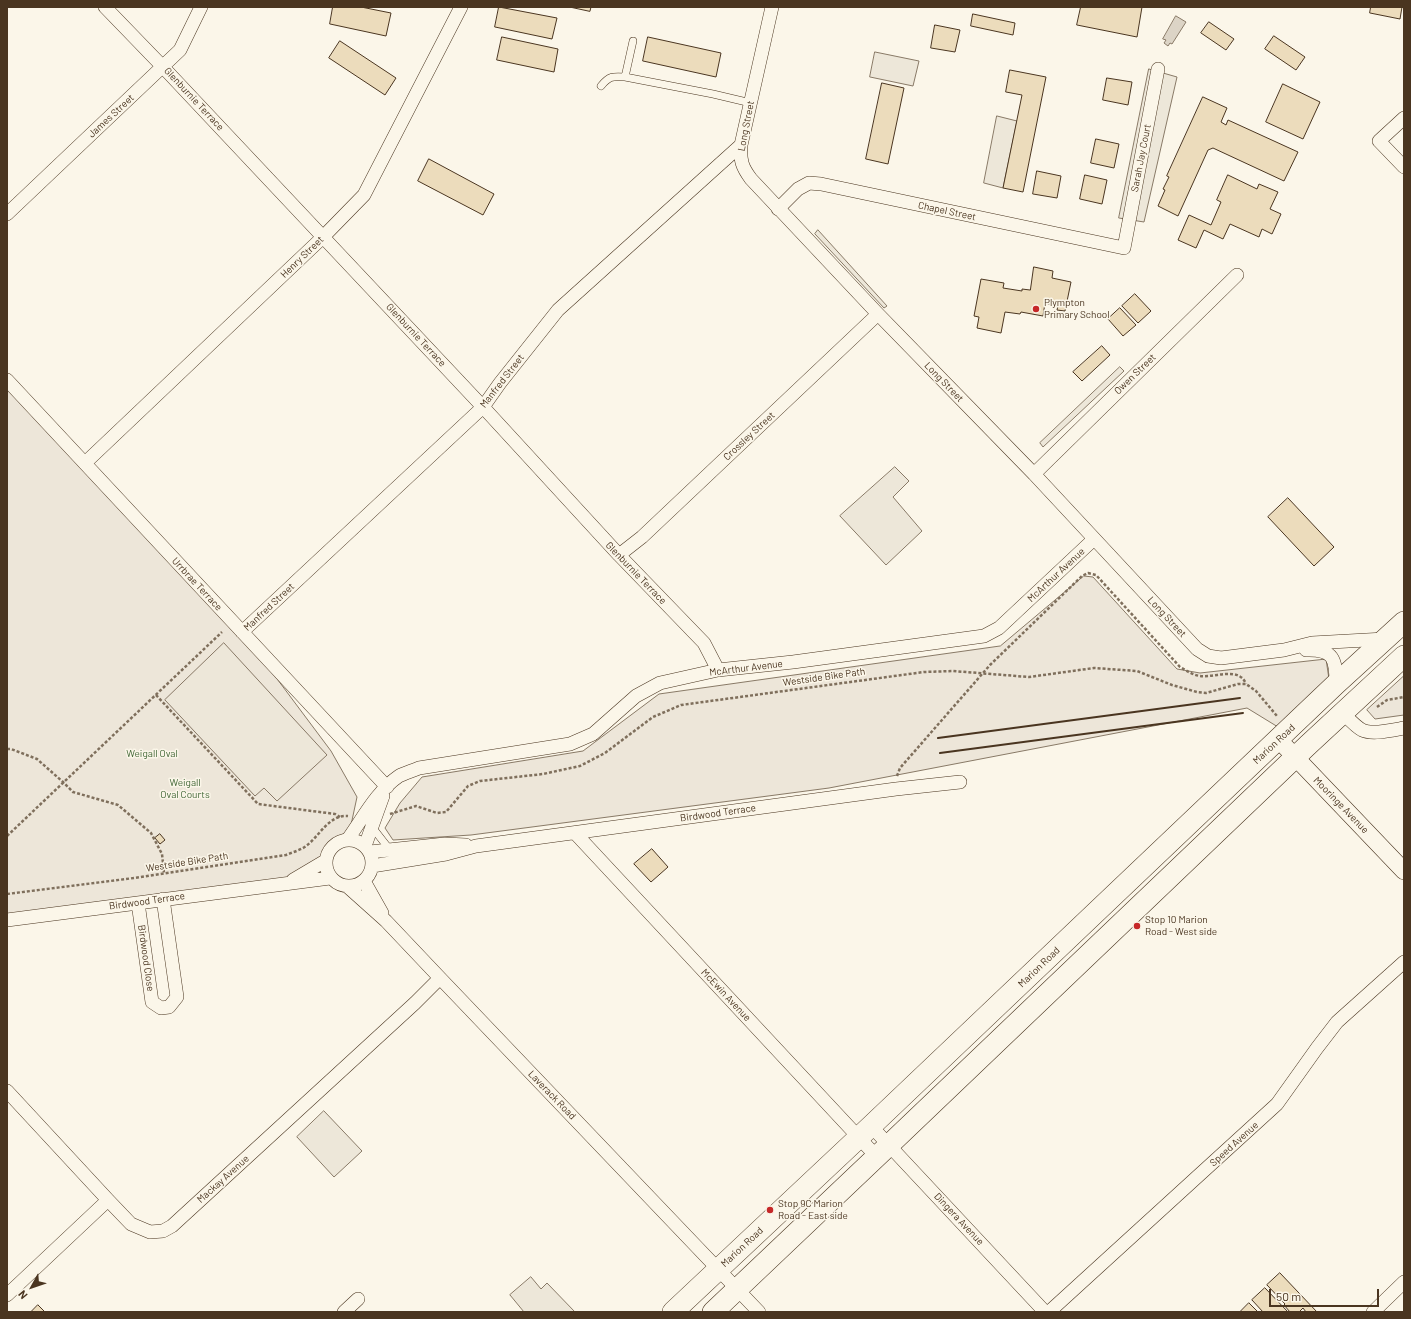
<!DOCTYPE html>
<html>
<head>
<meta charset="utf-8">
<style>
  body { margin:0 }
  #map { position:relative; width:1411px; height:1319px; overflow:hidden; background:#fbf6e9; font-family:Barlow,sans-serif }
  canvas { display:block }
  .frame { position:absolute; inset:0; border:8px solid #4a3520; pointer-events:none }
  .north { position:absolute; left:12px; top:1267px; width:40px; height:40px; -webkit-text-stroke:3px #fbf6e9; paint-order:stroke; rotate:230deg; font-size:11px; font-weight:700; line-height:16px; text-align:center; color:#4a3520 }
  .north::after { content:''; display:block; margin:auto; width:14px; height:18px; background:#4a3520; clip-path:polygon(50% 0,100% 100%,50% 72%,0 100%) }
  .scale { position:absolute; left:1269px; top:1289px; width:110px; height:18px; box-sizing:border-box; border:2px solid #4a3520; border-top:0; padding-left:5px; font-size:12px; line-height:14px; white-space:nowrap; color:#4a3520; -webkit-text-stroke:3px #fbf6e9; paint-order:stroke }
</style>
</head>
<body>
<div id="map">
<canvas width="1411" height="1319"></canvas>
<div class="frame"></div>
<div class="north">N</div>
<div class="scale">50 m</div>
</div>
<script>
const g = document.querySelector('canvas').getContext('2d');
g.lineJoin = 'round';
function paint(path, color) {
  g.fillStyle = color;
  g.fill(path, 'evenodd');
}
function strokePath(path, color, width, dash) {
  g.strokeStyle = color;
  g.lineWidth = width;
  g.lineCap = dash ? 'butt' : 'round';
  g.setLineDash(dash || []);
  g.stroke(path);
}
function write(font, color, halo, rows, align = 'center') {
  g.font = font + ' Barlow,sans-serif';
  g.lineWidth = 3;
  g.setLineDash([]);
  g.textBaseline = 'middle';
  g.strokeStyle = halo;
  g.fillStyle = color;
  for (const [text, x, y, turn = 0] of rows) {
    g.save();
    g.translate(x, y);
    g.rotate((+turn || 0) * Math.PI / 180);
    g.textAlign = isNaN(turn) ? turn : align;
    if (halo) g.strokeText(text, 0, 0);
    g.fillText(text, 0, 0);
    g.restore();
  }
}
const green = new Path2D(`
  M7,381L242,632L331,751L357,797L348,839C334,844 330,846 325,861L288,883L7,920Z
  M1084,576L1093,577L1177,669L1200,673L1326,659L1329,679L1278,727L1247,708L829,788L471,835L393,840L385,828L400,803L422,777L583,751L659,694L1000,646Z
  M1404,676V715L1375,719L1367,710Z`);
const parking = new Path2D(`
  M875,52L919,61L913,86L870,77Z
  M1149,69L1177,77L1144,222L1119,218Z
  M997,116L1017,121L1003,188L984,183Z
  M818,230L887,306L884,308L815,234Z
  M1120,367L1124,371L1043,447L1040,443Z
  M895,467L909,481L893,497L922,531L886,565L840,516Z
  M224,643L327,755L277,801L264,788L255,796L165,700Z
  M324,1111L362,1151L334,1177L297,1137Z
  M531,1277L541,1289L547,1283L575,1312H524L510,1295Z`);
const water = new Path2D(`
  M1176,16L1186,22L1172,44L1170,43L1168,46L1164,43L1166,40L1163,39Z`);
const building = new Path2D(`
  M333,7H361L391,13L386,36L330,24Z
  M499,7L557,18L552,39L495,27Z
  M570,7H591L590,11Z
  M1081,7H1142L1137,37L1077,25Z
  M1371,7H1402L1400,19L1370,13Z
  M973,14L1015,23L1013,35L971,26Z
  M1209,22L1234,39L1226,50L1201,33Z
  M935,25L960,30L955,52L931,48Z
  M1274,36L1305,57L1296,70L1265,49Z
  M502,37L558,49L554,72L497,60Z
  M648,37L721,53L716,77L643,61Z
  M340,41L396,78L385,95L329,58Z
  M1010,70L1046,77L1023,192L1003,188L1022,95L1006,92Z
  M1107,78L1132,82L1128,105L1103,100Z
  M882,83L904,88L888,164L866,159Z
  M1283,84L1320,102L1303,139L1266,122Z
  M1203,97L1227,108L1221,122L1226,125L1228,120L1298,152L1284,181L1213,148L1208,150L1178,216L1158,206L1165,190L1163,189L1169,177L1167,176Z
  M1096,139L1119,144L1114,168L1091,163Z
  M429,159L494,194L483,215L418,181Z
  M1037,171L1061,176L1057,198L1033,194Z
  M1085,175L1107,180L1102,204L1080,199Z
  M1228,175L1257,189L1259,184L1278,192L1270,209L1281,214L1272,234L1262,229L1259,237L1230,224L1223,239L1204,230L1196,248L1178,240L1189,215L1211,225L1221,202L1217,200Z
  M1034,267L1053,271L1052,278L1071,282L1065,311L1057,310L1058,306L1045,303L1043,316L1021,312L1020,314L1005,312L1001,333L977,328L979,317L974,316L981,279L1004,283L1003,288L1022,291V289L1030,290Z
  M1135,294L1151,311L1138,323L1122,306Z
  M1120,308L1136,325L1123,336L1108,319Z
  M1102,346L1110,355L1082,381L1073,372Z
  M1288,498L1334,547L1314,566L1268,517Z
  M160,834L165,840L160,844L155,838Z
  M652,849L668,867L651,882L634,864Z
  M1280,1273L1317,1312H1306L1303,1308L1299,1312H1290L1284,1305L1285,1304L1267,1285Z
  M1265,1288L1288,1312H1263L1252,1300Z
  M1249,1303L1258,1312H1240Z
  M38,1305L45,1312H31Z`);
const path = new Path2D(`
  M156,695L258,804L335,814L340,817
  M1377,707L1387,700L1404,697
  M7,749H11L37,759L63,782L73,792L118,805L151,833L162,854L164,873
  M897,776L900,768L990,665L1082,576L1088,573L1096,575L1180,667C1187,671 1193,675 1200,676C1215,678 1239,666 1246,684
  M390,814L416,806L437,813L446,812L468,786L480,781L543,774L580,766L605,753L653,717L681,705L924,672L953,671L1029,677L1094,668L1137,671L1172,685L1197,692L1206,693L1238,684H1246L1256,691L1277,716
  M7,836L222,632
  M7,894L134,878L286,855C293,852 301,850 306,846C319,837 329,814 348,816`);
const service = new Path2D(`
  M633,41L625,77L713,94L751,103
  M601,86C609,76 613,76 625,77
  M372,827L390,850`);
const minor = new Path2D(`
  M105,7L163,67L483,407L619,555L704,643L718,670
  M772,7L741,145C740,161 742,167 751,179L878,314L1034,474L1197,649L1208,656L1221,658L1284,650L1312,643L1385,639
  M1404,118L1379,141L1404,167
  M778,209L798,189L809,183L821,184L1124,248L1158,69
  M7,214L180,50L201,7
  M7,380L387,787
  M85,463L323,237L364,195L461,7
  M1034,474L1237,275
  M619,555L642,537L878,314
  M242,632L483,407L500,383L558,310L741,145
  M1306,650C1334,649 1336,659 1336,684
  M1343,713C1349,719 1355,726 1362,730C1372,735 1393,730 1404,728
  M575,833L877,1157
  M348,839C363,818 377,791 399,776C405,773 412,771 419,768L570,744L593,734L636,696L660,683L718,670L793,662L984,636L999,628L1094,539
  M326 863a23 23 0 1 1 46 0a23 23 0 1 1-46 0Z
  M365,846L383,796
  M370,852L445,844L466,845
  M372,866L446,854L476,846L896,789L960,782
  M293,880L325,861
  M364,881L382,913
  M348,887L386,921L440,978L759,1312
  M138,903L152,1002L161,1008L169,1007L177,997L163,899
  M7,920L330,878
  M7,1091L108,1200L131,1224L150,1232L163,1231L172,1226L415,1003L440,978
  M871,1126L1045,1312
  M7,1295L108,1200
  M344,1312L358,1299
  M1049,1312L1277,1104L1317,1048L1337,1022L1404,962
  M1373,1312L1404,1282`);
const tertiary = new Path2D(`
  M1278,739L1404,871`);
const primary = new Path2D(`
  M673,1312L871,1126L1336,684L1404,622
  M713,1312L889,1145L1308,745L1404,656`);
const wall = new Path2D(`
  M938,738L1240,698
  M940,753L1243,713`);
const markers = [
  [1036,309,4,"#c62828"],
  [1137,926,4,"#c62828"],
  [770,1210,4,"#c62828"]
];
const streetNames = [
  ["Glenburnie Terrace",194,99,47],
  ["James Street",111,116,-43],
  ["Long Street",746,126,-79],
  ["Sarah Jay Court",1141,158,-79],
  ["Chapel Street",947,211,12],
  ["Henry Street",302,257,-44],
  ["Glenburnie Terrace",416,335,47],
  ["Owen Street",1135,374,-44],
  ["Manfred Street",502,381,-52],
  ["Long Street",944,382,46],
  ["Crossley Street",749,436,-43],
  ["Glenburnie Terrace",636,573,46],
  ["McArthur Avenue",1056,575,-43],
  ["Urrbrae Terrace",197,584,47],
  ["Manfred Street",269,607,-43],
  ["Long Street",1167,617,47],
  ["McArthur Avenue",746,668,-7],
  ["Westside Bike Path",824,677,-8],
  ["Marion Road",1274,744,-43],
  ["Mooringe Avenue",1341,805,46],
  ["Birdwood Terrace",718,813,-8],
  ["Westside Bike Path",187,862,-9],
  ["Birdwood Terrace",147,901,-8],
  ["Birdwood Close",146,958,82],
  ["Marion Road",1039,967,-44],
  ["McEwin Avenue",726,995,47],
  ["Laverack Road",552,1095,46],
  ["Speed Avenue",1234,1144,-42],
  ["Mackay Avenue",223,1179,-42],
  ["Dingera Avenue",959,1219,47],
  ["Marion Road",742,1247,-43]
];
const poiNames = [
  ["Plympton",1044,303],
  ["Primary School",1044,315],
  ["Stop 10 Marion",1145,920],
  ["Road - West side",1145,932],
  ["Stop 9C Marion",778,1204],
  ["Road - East side",778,1216]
];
const parkNames = [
  ["Weigall Oval",152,754],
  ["Weigall",185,783],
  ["Oval Courts",185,795]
];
paint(green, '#ede6d9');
strokePath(green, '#887966', 1);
paint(parking, '#ede7d9');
strokePath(parking, '#887966', 1);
paint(water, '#dcd4c6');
strokePath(water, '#887966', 1);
paint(building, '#ecdcbc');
strokePath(building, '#4a3520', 1);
strokePath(service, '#4a3520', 8);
strokePath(minor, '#4a3520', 14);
strokePath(tertiary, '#4a3520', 18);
strokePath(primary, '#4a3520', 22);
strokePath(path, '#7f6f5c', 2.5, [3, 2]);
strokePath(service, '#fbf6e9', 7);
strokePath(minor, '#fbf6e9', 13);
strokePath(tertiary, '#fbf6e9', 17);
strokePath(primary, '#fbf6e9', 21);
strokePath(wall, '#4a3520', 2);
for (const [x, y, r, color] of markers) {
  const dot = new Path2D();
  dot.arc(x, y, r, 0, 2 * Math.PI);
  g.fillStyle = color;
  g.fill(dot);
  strokePath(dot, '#fbf6e9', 1.5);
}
write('10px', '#4a3520', '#fbf6e9', streetNames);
write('10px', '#4a3520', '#fbf6e9', poiNames, 'left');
write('10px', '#436837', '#fbf6e9', parkNames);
</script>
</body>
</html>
